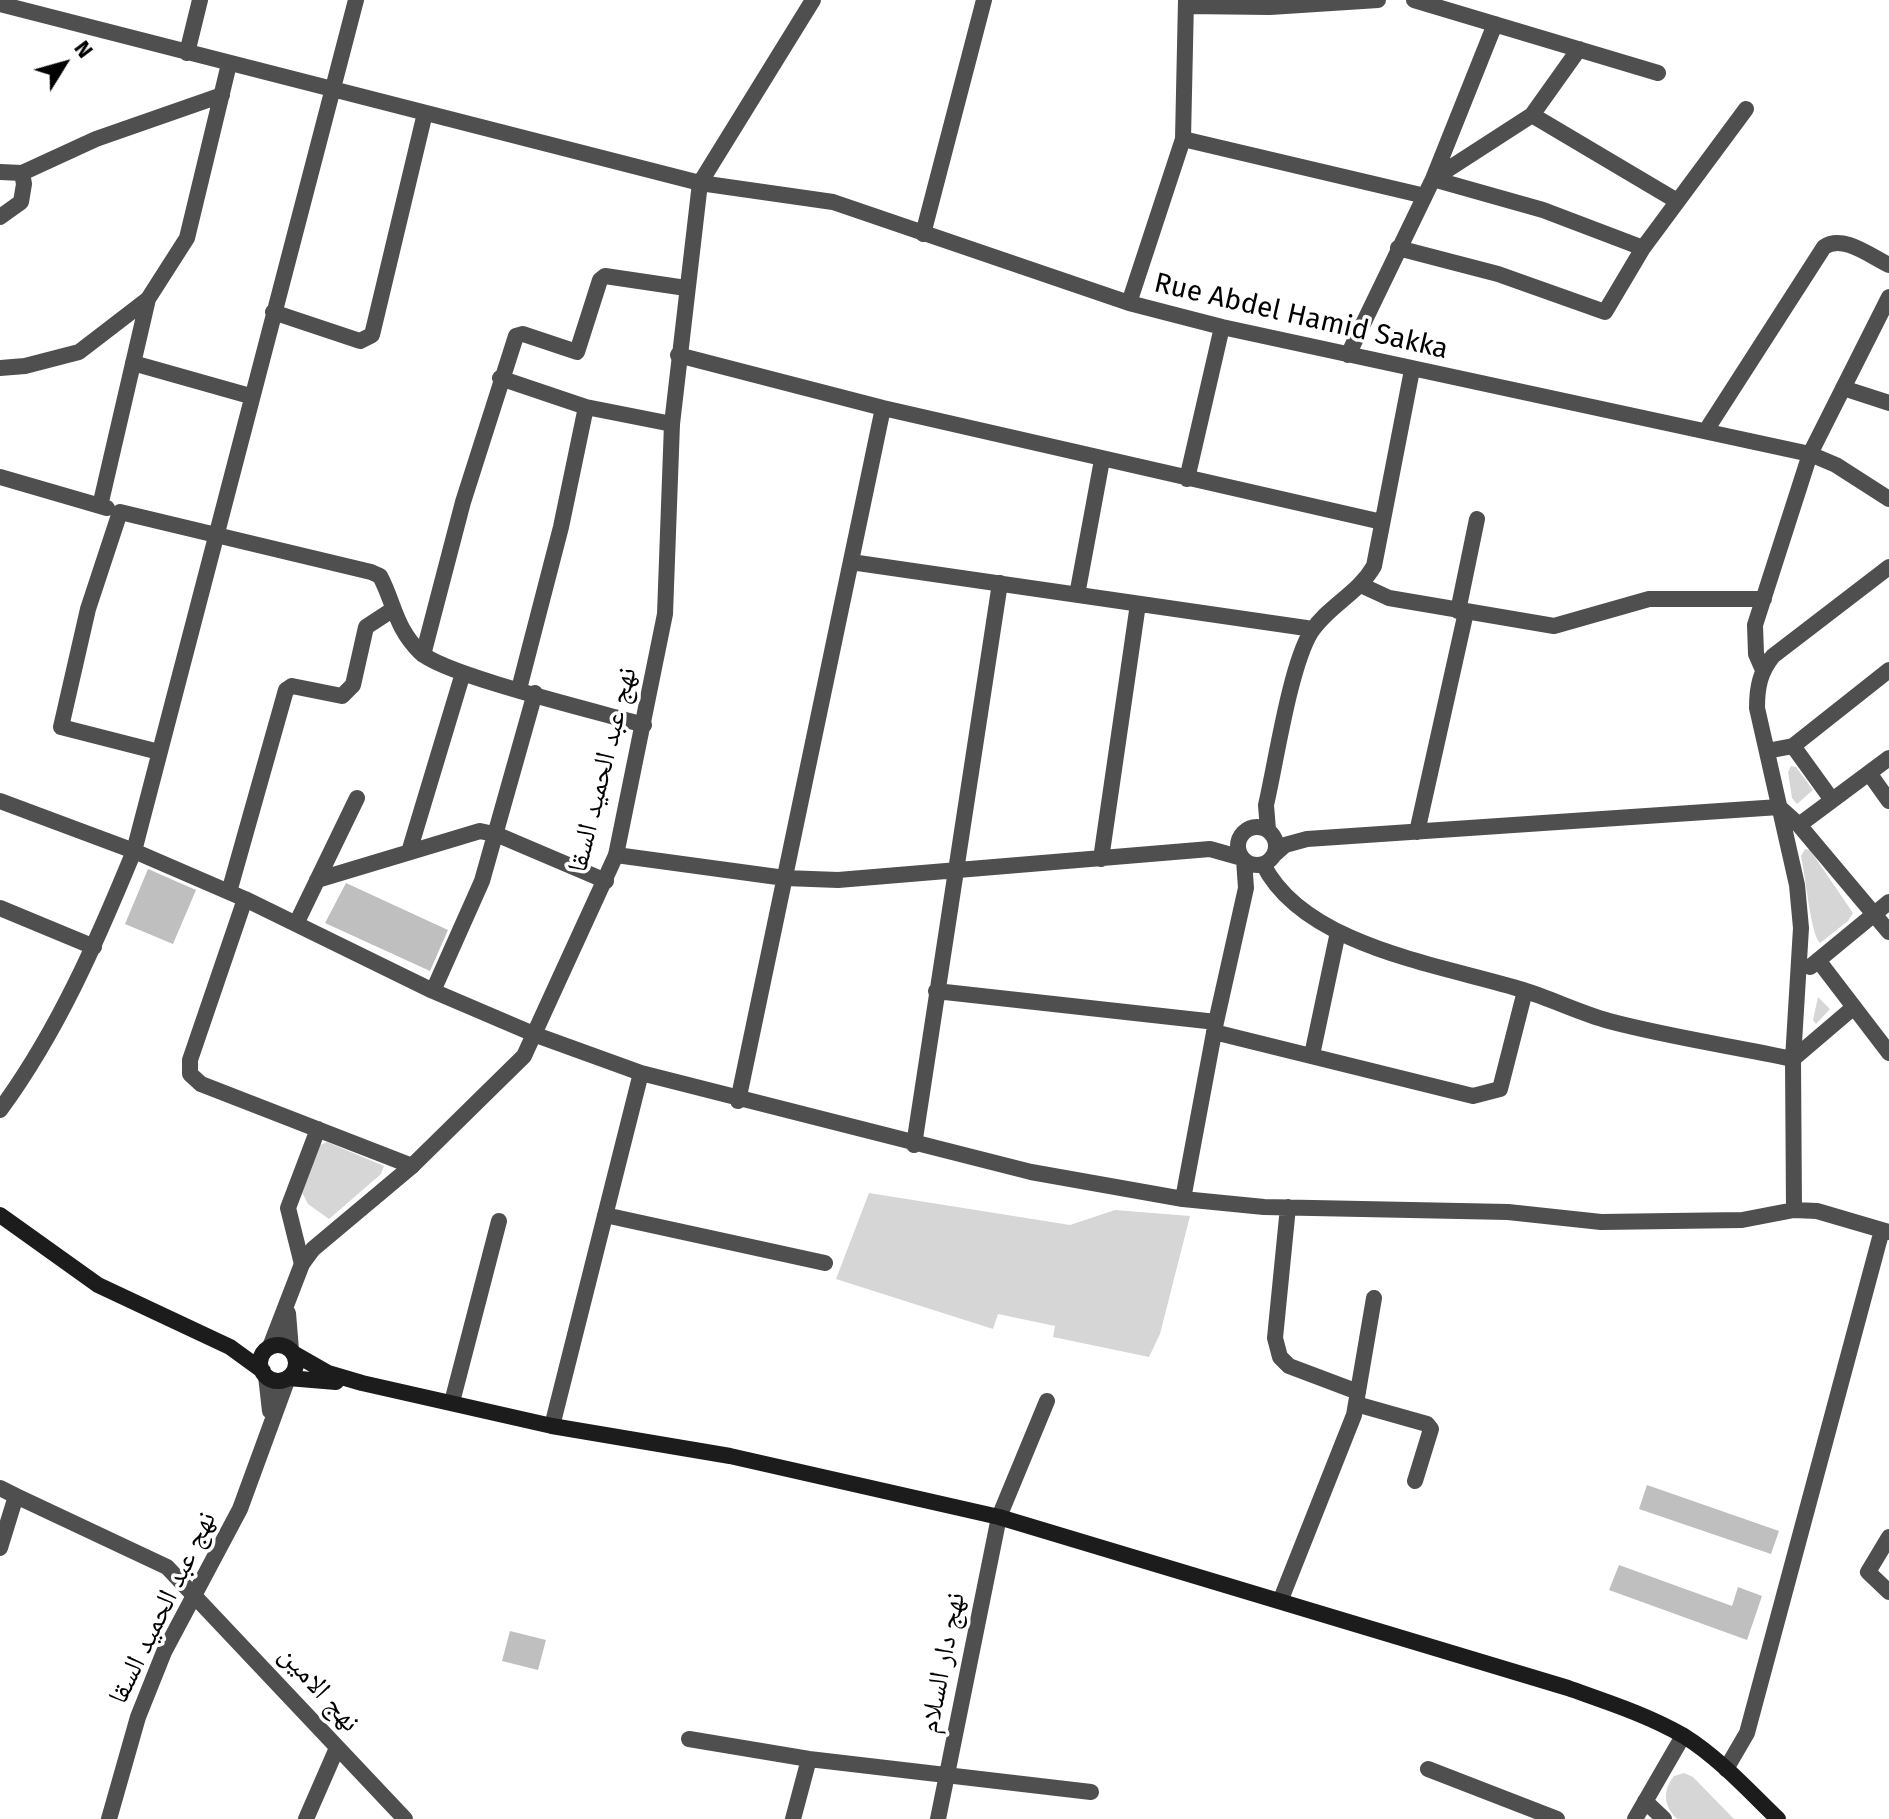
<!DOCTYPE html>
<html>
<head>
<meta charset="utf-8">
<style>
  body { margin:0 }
  #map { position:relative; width:1889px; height:1819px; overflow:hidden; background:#fff; font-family:"Fira Sans",sans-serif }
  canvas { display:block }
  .north { position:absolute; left:24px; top:24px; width:80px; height:80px; -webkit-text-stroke:6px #fff; paint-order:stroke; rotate:53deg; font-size:22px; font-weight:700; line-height:32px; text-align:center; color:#000 }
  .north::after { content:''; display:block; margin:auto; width:28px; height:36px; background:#000; clip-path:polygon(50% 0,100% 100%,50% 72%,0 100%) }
</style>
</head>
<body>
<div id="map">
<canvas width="1889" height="1819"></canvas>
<div class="north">N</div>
</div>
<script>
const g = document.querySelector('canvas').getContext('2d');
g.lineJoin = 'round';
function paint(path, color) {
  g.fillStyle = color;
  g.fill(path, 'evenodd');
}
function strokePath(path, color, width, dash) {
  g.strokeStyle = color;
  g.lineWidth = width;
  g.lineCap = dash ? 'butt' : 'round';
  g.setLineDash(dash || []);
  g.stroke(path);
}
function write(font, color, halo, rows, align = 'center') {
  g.font = font + ' "Fira Sans","Noto Naskh Arabic",sans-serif';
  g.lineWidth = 7;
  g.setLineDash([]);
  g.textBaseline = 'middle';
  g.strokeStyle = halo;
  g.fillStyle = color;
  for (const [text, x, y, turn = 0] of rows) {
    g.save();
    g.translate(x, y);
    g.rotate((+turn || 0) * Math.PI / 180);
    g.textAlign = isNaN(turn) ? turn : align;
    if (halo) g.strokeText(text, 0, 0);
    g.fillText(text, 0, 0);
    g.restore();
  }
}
const green = new Path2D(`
  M1791,766L1796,767L1813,790L1797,804L1792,798L1788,772Z
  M1805,849L1810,850L1853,913L1848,921L1820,943C1811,936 1805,873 1801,856Z
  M1818,997L1830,1009L1816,1024L1813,1020Z
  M327,1142L384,1166L381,1174L329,1219L308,1204L302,1192L320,1145Z
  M869,1193L1070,1225L1115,1210L1190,1216L1160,1334L1149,1357L1053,1337L1055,1326L998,1314L993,1329L836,1279Z
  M1684,1773L1693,1777L1734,1819H1677C1664,1806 1662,1791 1674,1776Z`);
const building = new Path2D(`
  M148,869L196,890L173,944L125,924Z
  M346,883L448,930L430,971L325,923Z
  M1647,1485L1779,1531L1771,1554L1639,1509Z
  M1619,1565L1732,1606L1738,1587L1762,1596L1747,1640L1609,1590Z
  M510,1631L546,1640L538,1670L502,1661Z`);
const minor = new Path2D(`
  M1414,0L1658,73
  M0,4L700,183L833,202L1129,303L1222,327L1810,454L1836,465L1889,499
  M1186,6L1270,7L1378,0
  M187,53L200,0
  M1532,115L1677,201
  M1183,139L1425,196
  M0,172L22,173L96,139L222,95
  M1433,179L1543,210L1643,248
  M1433,179L1532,115L1579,49
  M700,183L813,0
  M0,217L21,202L24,184L22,173
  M923,234L984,0
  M1398,248L1498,274L1605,312L1643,248L1746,109
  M1129,303L1183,139L1186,0
  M273,312L360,341L372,335L425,113
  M678,355L883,408L1382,522
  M1348,355L1433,179L1495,24
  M133,363L250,396
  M0,368L25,366L79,352L148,299L187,238L229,64
  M500,378L586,407L672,424
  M1843,388L1889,403
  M1707,429L1824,247C1843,234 1870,256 1889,265
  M0,477L107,508
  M1187,479L1222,327
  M100,506L148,299
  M851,562L1313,629
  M1363,586L1389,598L1554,626L1649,599H1764
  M1077,595L1102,460
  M1458,611L1477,519
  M423,655L463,502L516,336L523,334L577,352L600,280L605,276L686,288
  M1763,670L1756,654L1755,625L1810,454L1889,297
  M519,689L561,527L586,407
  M1793,746L1832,800
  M1767,751L1793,746L1889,670
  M159,752L61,727L88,609L120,512L371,572L380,576C395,605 395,627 420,652C443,675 603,713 644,725
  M1869,773L1889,801
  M0,801L134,851L245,899L433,991L536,1035L641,1073L1031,1172L1183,1199L1264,1207L1508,1212L1601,1222L1742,1220L1794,1210L1817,1211L1889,1232
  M1799,825L1889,758
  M1238 846a19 19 0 1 1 38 0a19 19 0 1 1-38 0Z
  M1268,830L1266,805C1276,762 1290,666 1311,632C1329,605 1358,594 1374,566L1412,370
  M1417,832L1466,612
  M409,852L463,673
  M1275,854L1285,845L1307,839L1779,807L1799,825L1889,932
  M616,855L785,878L838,880L1210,849L1242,858
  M1101,859L1138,604
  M1263,864C1304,947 1443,965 1523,990C1552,999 1580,1013 1609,1021C1669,1037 1732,1046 1793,1059L1854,1007
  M317,880L480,831L498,835L606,881
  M229,892L286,690L292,686L342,696L353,685L366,627L392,610
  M245,899L190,1060V1074L201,1084L412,1166
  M0,908L94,947
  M296,924L357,798
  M1818,960L1889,1053
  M1810,967L1889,902
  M433,991L482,881L535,693
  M936,991L1216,1022
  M1214,1032L1473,1096L1500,1089L1525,991
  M1312,1055L1338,932
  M738,1101L883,408
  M0,1110C58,1031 97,941 134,851L356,0
  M914,1145L1000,583
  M1183,1199L1216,1022L1246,888L1244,860
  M1288,1207L1275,1338L1280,1357L1289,1366L1358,1392
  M1794,1210L1793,1059L1801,928L1797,885L1757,708C1757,687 1760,672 1773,656L1889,567
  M605,1215L825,1263
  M302,1264L288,1208L318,1129
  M452,1402L499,1221
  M1356,1404L1427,1424L1431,1429L1415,1481
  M552,1426L641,1073
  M0,1488L16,1496L0,1548
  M16,1496L167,1567L405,1819
  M1889,1537L1868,1572L1889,1592
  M1281,1599L1354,1415L1374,1298
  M689,1739L809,1759L1091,1792
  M1428,1769L1557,1819
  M1726,1769L1747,1733L1882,1230
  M1645,1801L1664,1819
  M306,1819L337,1748
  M793,1819L809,1759
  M938,1819L999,1517L1047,1401
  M1635,1819L1683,1736`);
const tertiary = new Path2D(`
  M288,1313L291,1350
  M270,1347L302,1264L313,1249L412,1166L524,1056L616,855L665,614L672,424L700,183
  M266,1376L270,1411
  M109,1819L138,1717L164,1652L240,1509L288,1378`);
const secondary = new Path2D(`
  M0,1215L98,1285L230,1347L263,1371
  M260 1363a18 18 0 1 1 36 0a18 18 0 1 1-36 0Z
  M293,1353L328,1373L362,1383L552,1426L730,1456L999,1517L1568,1688C1607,1702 1648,1715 1684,1736C1719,1758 1748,1790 1778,1819
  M288,1378L336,1382`);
const streetNames = [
  ["Rue Abdel Hamid Sakka",1301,317,13],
  ["نهج عبد الحميد السقا",603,770,-76],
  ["نهج عبد الحميد السقا",163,1608,-64],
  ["نهج دار السلام",943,1663,-79],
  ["نهج الامين",319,1689,48]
];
paint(green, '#d6d6d6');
paint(building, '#bfbfbf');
strokePath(minor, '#4f4f4f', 16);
strokePath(tertiary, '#4f4f4f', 16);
strokePath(secondary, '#1c1c1c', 16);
write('28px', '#000', '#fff', streetNames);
</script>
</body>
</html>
